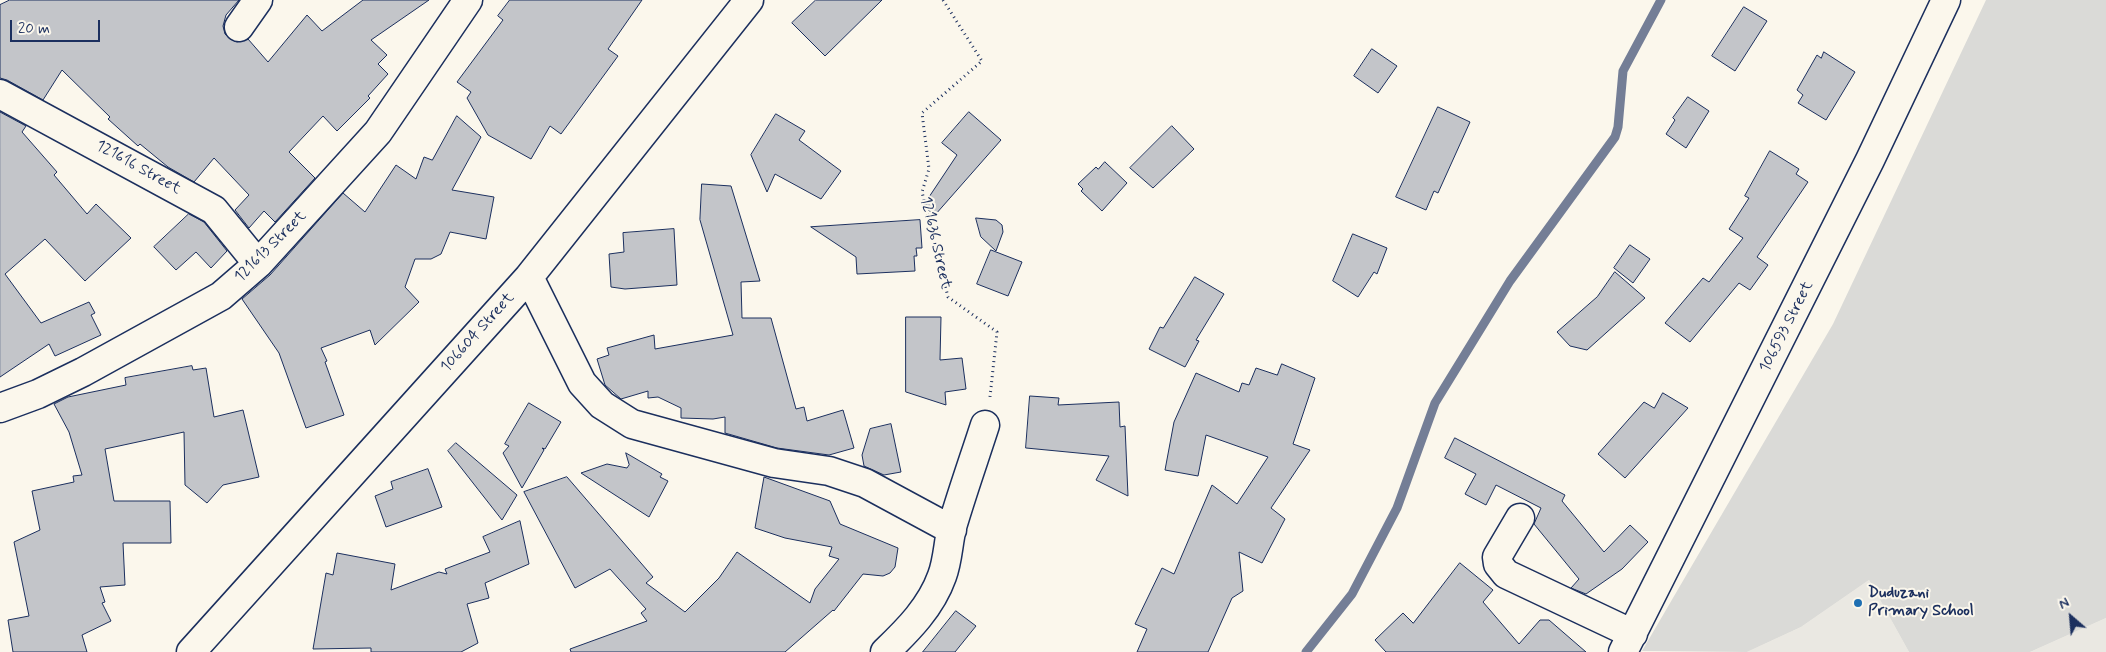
<!DOCTYPE html>
<html>
<head>
<meta charset="utf-8">
<style>
  body { margin:0 }
  #map { position:relative; width:2106px; height:652px; overflow:hidden; background:#fbf7ec; font-family:Mynerve,sans-serif }
  canvas { display:block }
  .north { position:absolute; left:2046px; top:592px; width:50px; height:50px; -webkit-text-stroke:4px #fbf7ec; paint-order:stroke; rotate:333deg; font-size:14px; font-weight:700; line-height:20px; text-align:center; color:#1b2f5e }
  .north::after { content:''; display:block; margin:auto; width:18px; height:22px; background:#1b2f5e; clip-path:polygon(50% 0,100% 100%,50% 72%,0 100%) }
  .scale { position:absolute; left:10px; top:20px; width:90px; height:22px; box-sizing:border-box; border:2px solid #1b2f5e; border-top:0; padding-left:6px; font-size:15px; line-height:18px; white-space:nowrap; color:#1b2f5e; -webkit-text-stroke:4px #fbf7ec; paint-order:stroke }
</style>
</head>
<body>
<div id="map">
<canvas width="2106" height="652"></canvas>
<div class="north">N</div>
<div class="scale">20 m</div>
</div>
<script>
const g = document.querySelector('canvas').getContext('2d');
g.lineJoin = 'round';
function paint(path, color) {
  g.fillStyle = color;
  g.fill(path, 'evenodd');
}
function strokePath(path, color, width, dash) {
  g.strokeStyle = color;
  g.lineWidth = width;
  g.lineCap = dash ? 'butt' : 'round';
  g.setLineDash(dash || []);
  g.stroke(path);
}
function write(font, color, halo, rows, align = 'center') {
  g.font = font + ' Mynerve,sans-serif';
  g.lineWidth = 4;
  g.setLineDash([]);
  g.textBaseline = 'middle';
  g.strokeStyle = halo;
  g.fillStyle = color;
  for (const [text, x, y, turn = 0] of rows) {
    g.save();
    g.translate(x, y);
    g.rotate((+turn || 0) * Math.PI / 180);
    g.textAlign = isNaN(turn) ? turn : align;
    if (halo) g.strokeText(text, 0, 0);
    g.fillText(text, 0, 0);
    g.restore();
  }
}
const built = new Path2D(`
  M1869,580L1909,652H1747L1801,627Z
  M2106,618V652H2030Z`);
const green = new Path2D(`
  M1986,0H2106V618L2030,652H1909L1869,580L1801,627L1747,652L1642,651L1833,324Z`);
const stream = new Path2D(`
  M1306,652L1352,594L1397,508L1435,403L1510,281L1615,137L1618,127L1623,71L1661,0`);
const building = new Path2D(`
  M10,0H239L226,15L223,26L225,34L230,39L237,42L248,39L268,62L307,15L322,31L363,0H429L371,40L387,55L378,64L388,74L368,96L370,98L337,131L323,116L289,152L315,178L275,222L264,211L249,228L235,210L249,195L214,158L194,182L168,167L140,144L138,146L108,119L110,117L62,70L43,100L7,80L0,78V5Z
  M510,0H642L608,49L618,56L561,134L550,126L531,159L488,135L467,98L471,92L457,82L503,20L498,16Z
  M816,0H882L825,56L792,23Z
  M1744,7L1767,21L1735,71L1712,56Z
  M1372,49L1397,66L1378,93L1354,76Z
  M1824,52L1855,72L1826,120L1798,103L1803,95L1797,90L1817,55L1821,58Z
  M1688,97L1709,111L1686,148L1666,134L1675,120L1673,118Z
  M1438,107L1470,122L1438,193L1434,191L1426,210L1396,197Z
  M0,112L26,126L22,132L57,172L54,175L87,214L96,204L131,238L85,281L45,239L5,274L41,323L89,302L95,313L91,315L101,335L55,356L49,344L0,377Z
  M969,112L1001,140L935,215L923,206L957,155L942,143Z
  M776,114L805,131L799,140L841,171L821,199L775,174L767,192L751,155Z
  M457,116L481,137L452,190L494,197L486,239L450,232L441,254L431,259H415L405,287L419,302L375,345L370,330L321,348L327,361L325,362L344,415L306,428L279,353L242,299L270,275L343,193L365,212L396,165L416,179L424,157L432,160Z
  M1172,126L1194,149L1153,188L1130,168Z
  M1770,151L1799,169L1796,174L1808,182L1757,257L1768,265L1750,290L1739,283L1690,342L1665,323L1703,278L1709,282L1743,238L1729,229L1749,198L1745,196Z
  M1105,162L1127,183L1102,211L1081,191L1083,189L1078,184L1096,167L1098,169Z
  M702,184L731,186L760,281L741,282L742,318H771L796,409L804,407L807,421L843,410L854,448L829,455L777,448L725,433V417L713,419L681,418V408L658,397L648,398V391L621,399L605,385L597,359L609,355L607,348L654,335L655,349L733,335L700,220Z
  M189,214L204,222L227,251L211,268L196,252L176,270L154,247Z
  M976,218L996,220L1002,225L1003,232L996,251L981,237Z
  M920,220L922,248H916L917,256H914L915,271L857,274L856,257L811,227Z
  M674,229L677,285L625,289L611,287L609,254L624,252L623,233Z
  M1353,234L1387,248L1377,274L1374,272L1358,297L1333,281Z
  M1630,245L1650,259L1633,283L1614,268Z
  M991,250L1022,262L1008,296L977,284Z
  M1615,272L1645,298L1587,350L1570,346L1557,332L1597,297Z
  M1195,277L1224,294L1196,340L1199,341L1185,367L1149,349L1160,327L1163,328Z
  M906,317H941L940,360L962,358L966,389L945,392L946,405L906,392Z
  M1282,364L1315,378L1293,444L1310,450L1271,508L1285,519L1262,563L1239,552L1243,591L1232,598L1208,652H1137L1147,629L1135,624L1162,568L1174,574L1212,485L1237,504L1268,457L1206,435L1198,476L1165,470L1174,422L1196,373L1239,392L1242,383L1249,385L1256,368L1277,375Z
  M192,366L193,370L206,368L214,417L243,410L259,477L223,485L207,503L185,485L184,432L105,449L114,501H170L171,543H123L125,585L100,587L105,602L102,603L111,621L82,635L87,652H13L8,620L29,616L14,542L40,530L32,491L74,482L73,476L82,475L69,432L54,404L68,397L126,385L125,378Z
  M1663,393L1688,408L1625,478L1598,454L1644,402L1654,408Z
  M1030,396L1059,398L1058,405L1119,402L1120,427L1125,426L1128,496L1096,480L1109,456L1026,448Z
  M529,403L561,422L545,449L542,448L544,450L522,488L503,453L509,446L505,444Z
  M891,424L901,472L884,475L864,466L862,455L870,429Z
  M1455,438L1565,495L1562,501L1604,552L1630,525L1648,542L1622,569L1586,594L1571,588L1579,579L1534,524L1541,508L1496,485L1486,505L1465,494L1476,474L1445,458Z
  M456,443L517,495L502,520L448,451Z
  M626,453L662,474L660,477L668,481L649,517L581,473L607,464L627,468L629,465Z
  M428,469L442,507L386,527L375,496L393,489L391,482Z
  M567,477L653,577L646,583L685,612L719,578L737,552L810,603L815,589L839,559L829,556L832,547L785,538L755,528L764,477L830,501L840,524L898,548L895,567L890,573L883,576L863,574L834,611L833,610L785,652H571L570,649L647,621L641,613L646,609L610,569L575,588L524,492Z
  M520,521L529,564L485,583L489,598L467,604L478,643L461,652H371V648L313,649L326,573L333,575L337,553L395,564L391,590L439,572L447,574L445,569L490,552L483,537Z
  M1460,563L1493,590L1483,602L1519,644L1540,620H1549L1586,652H1386L1375,640L1403,613L1413,623Z
  M956,611L976,626L955,652H923Z`);
const path = new Path2D(`
  M943,0L982,61L922,113L929,169L922,192L948,297L997,332L990,397`);
const minor = new Path2D(`
  M239,27L258,0
  M0,94L214,210L258,264
  M529,277L582,383L602,405L632,424L774,463L829,471L865,483L952,530
  M0,408L38,394L83,372L221,296L258,264L378,132L468,0
  M1520,518L1497,557L1498,564L1506,574L1633,634
  M191,652L529,277L749,0
  M885,652C908,630 931,607 942,576C948,560 948,543 952,527C962,493 974,459 985,425
  M1623,652L1870,160L1946,0`);
const markers = [
  [1858,603,5,"#1f6fb2"]
];
const streetNames = [
  ["121616 Street",138,168,29],
  ["121636 Street",935,243,77],
  ["121613 Street",271,247,-45],
  ["106593 Street",1787,327,-63],
  ["106604 Street",478,333,-48]
];
const poiNames = [
  ["Duduzani",1868,594],
  ["Primary School",1868,612]
];
paint(built, '#eae8e2');
paint(green, '#dadad7');
strokePath(stream, '#747e96', 9);
paint(building, '#c3c5c9');
strokePath(building, '#1b2f5e', 1);
strokePath(minor, '#1b2f5e', 31);
strokePath(path, '#1b2f5e', 3, [1, 4]);
strokePath(minor, '#fbf7ec', 28);
for (const [x, y, r, color] of markers) {
  const dot = new Path2D();
  dot.arc(x, y, r, 0, 2 * Math.PI);
  g.fillStyle = color;
  g.fill(dot);
  strokePath(dot, '#fbf7ec', 2);
}
write('16px', '#1b2f5e', '#fbf7ec', streetNames);
write('bold 16px', '#1b2f5e', '#fbf7ec', poiNames, 'left');
</script>
</body>
</html>
